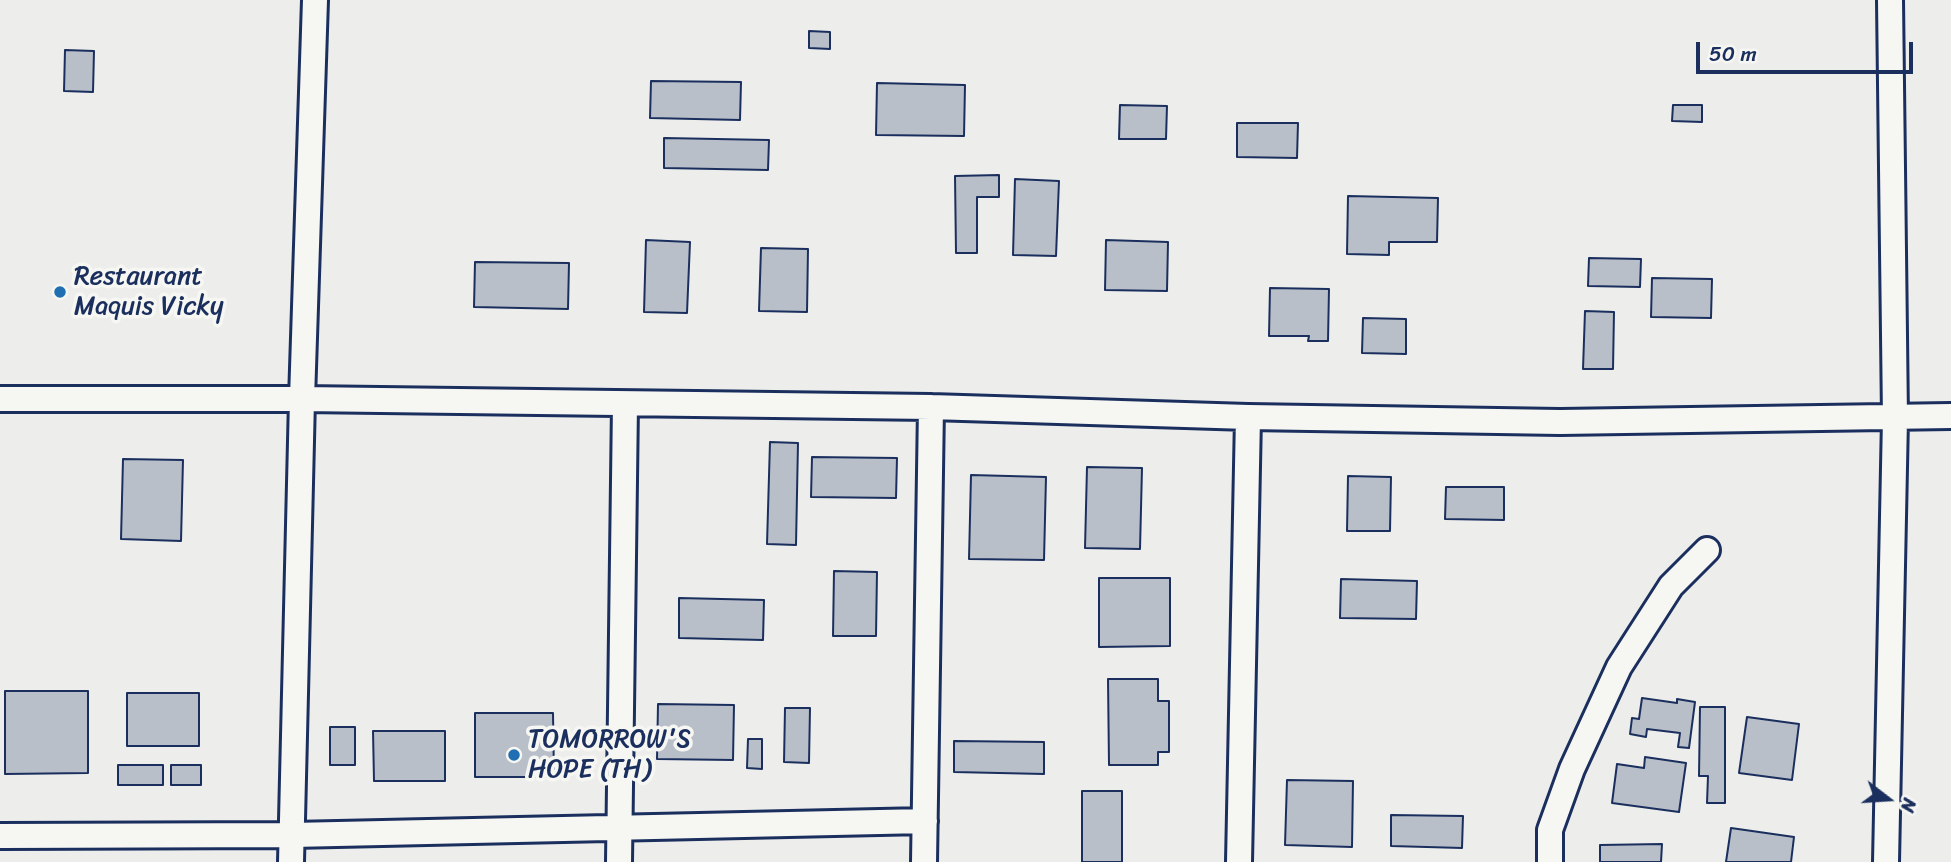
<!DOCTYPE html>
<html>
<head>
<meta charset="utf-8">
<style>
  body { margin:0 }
  #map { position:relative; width:1951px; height:862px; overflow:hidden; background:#edeeec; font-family:Sriracha,sans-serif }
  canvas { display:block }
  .north { position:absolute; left:1853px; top:764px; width:70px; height:70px; -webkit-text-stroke:5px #f6f6f2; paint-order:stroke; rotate:107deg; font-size:19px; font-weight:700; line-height:28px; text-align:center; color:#1b2f5e }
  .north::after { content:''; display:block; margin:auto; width:24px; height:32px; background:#1b2f5e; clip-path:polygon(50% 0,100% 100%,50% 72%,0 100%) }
  .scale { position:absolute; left:1696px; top:42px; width:217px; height:32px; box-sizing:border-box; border:4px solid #1b2f5e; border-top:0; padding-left:9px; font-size:21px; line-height:24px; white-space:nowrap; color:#1b2f5e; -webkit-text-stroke:5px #f6f6f2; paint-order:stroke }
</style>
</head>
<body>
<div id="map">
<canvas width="1951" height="862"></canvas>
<div class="north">N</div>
<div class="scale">50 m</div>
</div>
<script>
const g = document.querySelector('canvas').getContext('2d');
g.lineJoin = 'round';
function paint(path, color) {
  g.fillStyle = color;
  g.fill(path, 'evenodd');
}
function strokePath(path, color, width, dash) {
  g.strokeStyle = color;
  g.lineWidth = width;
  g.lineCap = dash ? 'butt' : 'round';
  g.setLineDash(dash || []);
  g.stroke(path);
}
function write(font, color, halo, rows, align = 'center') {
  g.font = font + ' Sriracha,sans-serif';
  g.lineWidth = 7;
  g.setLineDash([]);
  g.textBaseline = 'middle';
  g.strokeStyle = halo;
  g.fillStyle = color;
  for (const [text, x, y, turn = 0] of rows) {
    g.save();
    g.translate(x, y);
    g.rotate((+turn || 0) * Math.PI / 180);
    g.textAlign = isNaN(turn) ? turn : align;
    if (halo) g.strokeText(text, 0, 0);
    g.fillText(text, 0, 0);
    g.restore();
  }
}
const building = new Path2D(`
  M809,31L830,32V49L809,48Z
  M65,50L94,51L93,92L64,91Z
  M651,81L741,82L740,120L650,118Z
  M877,83L965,85L964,136L876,135Z
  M1120,105L1167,106L1166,139H1119Z
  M1673,105H1702V122L1672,121Z
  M1237,123H1298L1297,158L1237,157Z
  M664,138L769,140L768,170L664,168Z
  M999,175V197H977V253H956L955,176Z
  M1015,179L1059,181L1056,256L1013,255Z
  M1348,196L1438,198L1437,242H1389V255L1347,254Z
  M646,240L690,242L687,313L644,312Z
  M1106,240L1168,242L1167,291L1105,290Z
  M761,248L808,249L807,312L759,311Z
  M1589,258L1641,259L1640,287L1588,286Z
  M475,262L569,263L568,309L474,307Z
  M1652,278L1712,279L1711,318L1651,317Z
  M1270,288L1329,289L1328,341H1308L1309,336H1269Z
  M1585,311L1614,312L1613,369H1583Z
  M1363,318L1406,319V354L1362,353Z
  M770,442L798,443L796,545L767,544Z
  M812,457L897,458L896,498L811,497Z
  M123,459L183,460L181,541L121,539Z
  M1087,467L1142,468L1140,549L1085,548Z
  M971,475L1046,477L1044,560L969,559Z
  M1348,476L1391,477L1390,531H1347Z
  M1446,487H1504V520L1445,519Z
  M834,571L877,572L876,636H833Z
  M1099,578H1170V646L1099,647Z
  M1341,579L1417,581L1416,619L1340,618Z
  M679,598L764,600L763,640L679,638Z
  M1108,679H1158V701H1169V752H1158V765H1109Z
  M5,691H88V773L5,774Z
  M127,693H199V746H127Z
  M1642,698L1677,703V699L1695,702L1689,748L1678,747L1680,733L1647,729L1646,737L1630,734L1632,718L1639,719Z
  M658,704L734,705L733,760L657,759Z
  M1700,707H1725V803H1707L1708,776H1699Z
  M785,708H810L809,763L784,762Z
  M475,713H553L554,777H475Z
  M1747,717L1799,724L1792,780L1739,773Z
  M330,727H355V765H330Z
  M373,731H445V781H374Z
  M748,739H762V769L747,768Z
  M954,741L1044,742V774L954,772Z
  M1645,757L1686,763L1679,812L1612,803L1617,764L1644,768Z
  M118,765H163V785H118Z
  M171,765H201V785H171Z
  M1287,780L1353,781L1352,847L1285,845Z
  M1082,791H1122V862H1082Z
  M1391,815L1463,816L1462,848L1391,846Z
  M1731,828L1794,837L1791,862H1726Z
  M1662,844L1661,862H1600V845Z`);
const street = new Path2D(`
  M0,399H302L931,407L1248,417L1560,422L1951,416
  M0,836L292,835L925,821
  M291,862L302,399L315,0
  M619,862L625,404
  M924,862L931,407
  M1239,862L1248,417
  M1550,862V830L1572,769L1619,667L1671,586L1707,550
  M1886,862L1895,418L1890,0`);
const markers = [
  [60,292,7,"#1f6fb2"],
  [514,755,7,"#1f6fb2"]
];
const poiNames = [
  ["Restaurant",74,277],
  ["Maquis Vicky",74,307],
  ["TOMORROW'S",528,740],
  ["HOPE (TH)",528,770]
];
paint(building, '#b9bfc8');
strokePath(building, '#1b2f5e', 2);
strokePath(street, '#1b2f5e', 30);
strokePath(street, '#f6f6f2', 24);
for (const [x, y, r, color] of markers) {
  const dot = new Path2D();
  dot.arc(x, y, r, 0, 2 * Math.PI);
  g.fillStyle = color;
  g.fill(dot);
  strokePath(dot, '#f6f6f2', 2.5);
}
write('26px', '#1b2f5e', '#f6f6f2', poiNames, 'left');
</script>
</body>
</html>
